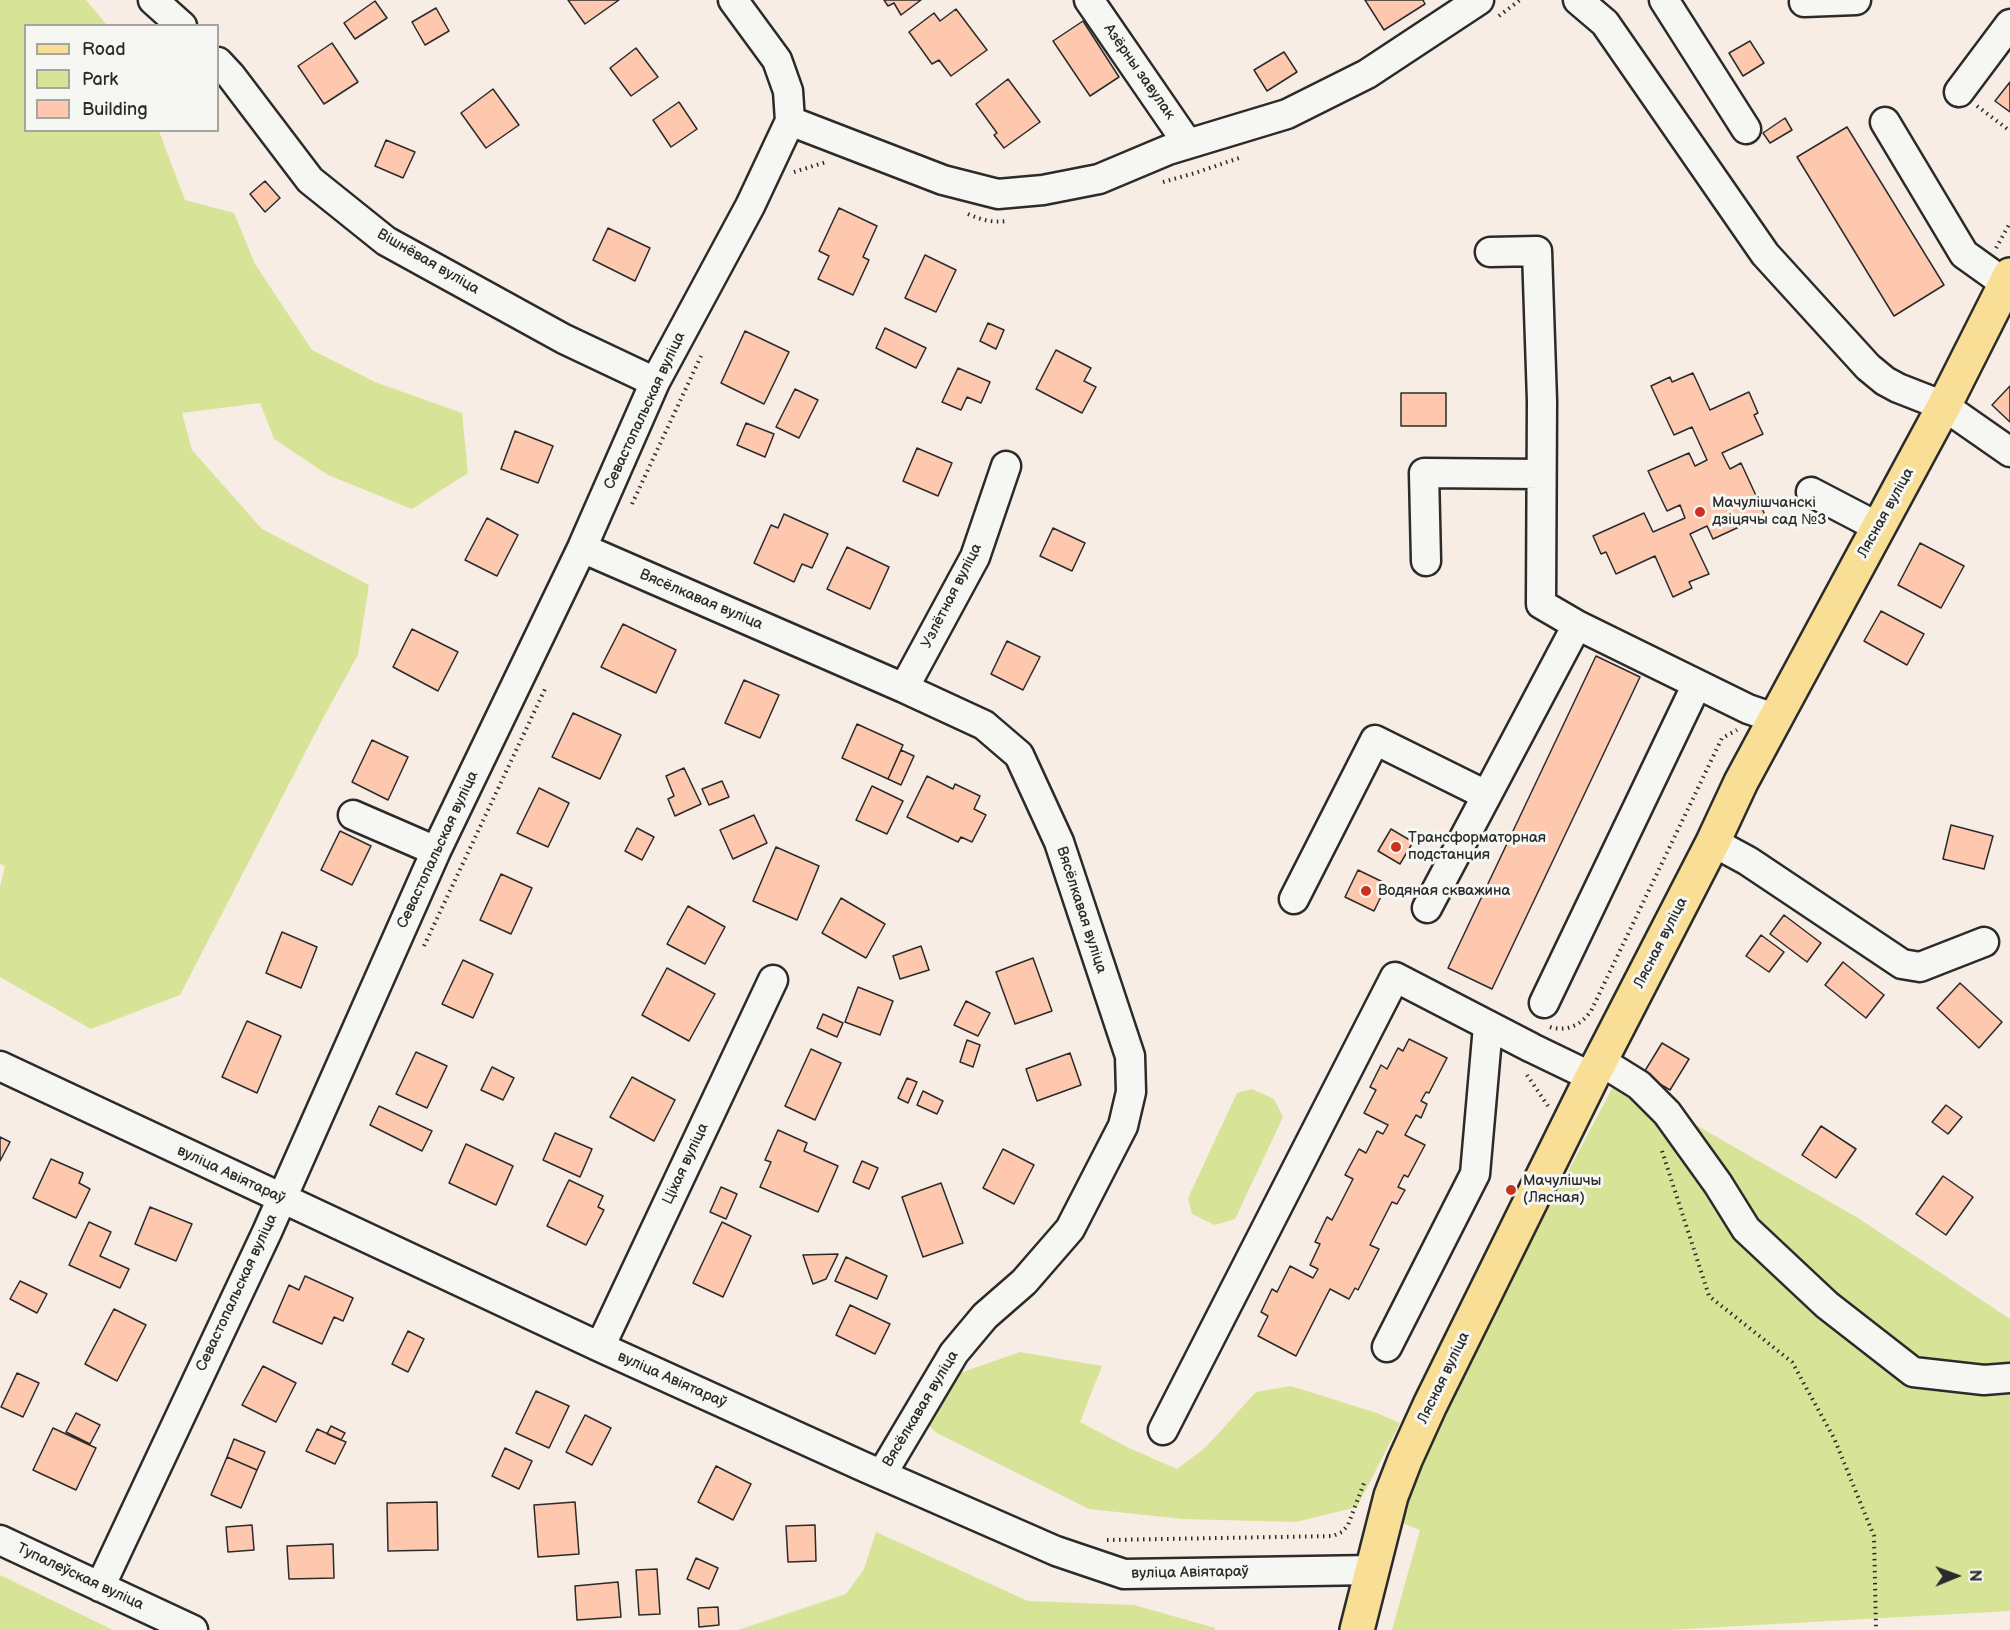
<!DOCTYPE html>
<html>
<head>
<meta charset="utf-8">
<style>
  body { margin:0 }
  #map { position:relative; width:2010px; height:1630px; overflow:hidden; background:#f7ede4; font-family:"Balsamiq Sans",sans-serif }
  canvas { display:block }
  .legend { position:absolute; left:24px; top:24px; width:195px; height:108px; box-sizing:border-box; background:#f6f6f2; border:2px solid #a5a5a2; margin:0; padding:8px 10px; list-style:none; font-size:18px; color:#2b2b2b }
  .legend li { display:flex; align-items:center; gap:12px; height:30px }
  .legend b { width:30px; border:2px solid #a5a5a2 }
  .north { position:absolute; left:1926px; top:1546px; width:60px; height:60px; -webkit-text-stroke:4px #f6f6f2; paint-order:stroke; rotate:89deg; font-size:16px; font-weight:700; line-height:24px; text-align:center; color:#2b2b2b }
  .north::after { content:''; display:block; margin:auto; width:21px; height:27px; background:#2b2b2b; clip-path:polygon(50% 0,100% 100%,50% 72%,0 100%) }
</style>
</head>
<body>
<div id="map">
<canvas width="2010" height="1630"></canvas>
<ul class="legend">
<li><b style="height:8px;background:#f9df96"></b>Road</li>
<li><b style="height:16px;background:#d7e497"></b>Park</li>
<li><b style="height:16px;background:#fdc8ae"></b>Building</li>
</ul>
<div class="north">N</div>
</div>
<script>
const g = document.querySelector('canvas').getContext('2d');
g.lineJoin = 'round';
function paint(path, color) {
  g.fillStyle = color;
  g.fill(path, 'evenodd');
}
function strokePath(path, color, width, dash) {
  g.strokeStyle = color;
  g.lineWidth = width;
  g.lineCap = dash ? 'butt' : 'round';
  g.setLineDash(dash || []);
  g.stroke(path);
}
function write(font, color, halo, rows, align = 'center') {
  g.font = font + ' "Balsamiq Sans",sans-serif';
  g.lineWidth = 6;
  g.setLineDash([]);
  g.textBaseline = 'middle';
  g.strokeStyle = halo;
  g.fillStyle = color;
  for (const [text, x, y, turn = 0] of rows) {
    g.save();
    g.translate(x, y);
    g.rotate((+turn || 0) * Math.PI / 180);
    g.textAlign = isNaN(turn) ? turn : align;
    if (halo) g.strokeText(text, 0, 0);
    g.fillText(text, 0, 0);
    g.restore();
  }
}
const green = new Path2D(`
  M0,0H86L107,25L26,26V130L159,131L185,200L234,213L255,264L312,350L375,382L462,413L468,473L412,509L328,475L274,439L260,403L182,413L192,450L262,529L369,585L358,655L322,720L180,995L91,1029L0,977V887L5,866L0,864Z
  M1616,1081L1647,1097L1858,1218L2010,1319V1611L1668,1630H1392L1420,1530L1400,1522L1437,1419Z
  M1252,1089L1274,1099L1283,1117L1235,1219L1215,1225L1192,1214L1188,1198L1237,1093Z
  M1020,1352L1102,1366L1080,1422L1129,1448L1177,1469L1206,1447L1256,1392L1291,1386L1377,1413L1400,1423L1357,1507L1296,1522L1182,1519L1089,1509L937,1433L921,1419L960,1373Z
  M876,1532L1028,1601L1134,1605L1215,1628V1630H738L846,1594L864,1569Z
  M0,1575L113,1630H0Z`);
const building = new Path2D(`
  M568,0H619L585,24Z
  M884,0H921L901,15L894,3L888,6Z
  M1365,0H1423L1425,4L1384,30Z
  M375,1L387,18L355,39L344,23Z
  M436,8L449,31L425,45L412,22Z
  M956,9L987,50L951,76L939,60L932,64L909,32L934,13L940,21Z
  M1083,21L1119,77L1090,96L1053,41Z
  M1750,41L1764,63L1743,76L1729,53Z
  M332,43L358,82L324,104L298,66Z
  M636,48L658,77L631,96L610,68Z
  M1284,52L1297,72L1267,91L1254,70Z
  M1008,79L1040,122L1004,148L994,135L997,133L976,104Z
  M2010,82V112L1995,101Z
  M493,89L519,125L486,148L461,113Z
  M679,102L697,129L671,147L653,120Z
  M1785,118L1792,130L1770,143L1763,133Z
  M1847,127L1944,285L1894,316L1797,157Z
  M386,140L415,152L403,178L375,166Z
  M265,181L280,198L265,212L250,194Z
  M839,208L877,226L863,257L869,260L853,295L818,279L829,256L819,251Z
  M608,228L650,248L635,281L593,260Z
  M925,255L956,270L936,312L905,298Z
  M988,323L1004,330L996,349L980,341Z
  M885,328L926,348L916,368L876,348Z
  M745,331L789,352L764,404L721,383Z
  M1056,350L1091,368L1084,381L1096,387L1082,413L1036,389Z
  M958,368L990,382L981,403L967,397L961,410L942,402Z
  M1693,373L1710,410L1749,392L1758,413L1754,415L1763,434L1722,453L1730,469L1741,463L1765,515L1713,539L1707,526L1690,534L1709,574L1689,582L1692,588L1673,597L1655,556L1616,574L1606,552L1601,554L1593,536L1644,513L1653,532L1685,518L1680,505L1667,511L1648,471L1689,453L1695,466L1707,460L1692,427L1674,435L1651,386L1670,377L1672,382Z
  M2010,386V422L1992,405Z
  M795,389L818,400L799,438L776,427Z
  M1401,393H1446V426H1401Z
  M746,423L774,434L765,457L737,445Z
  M515,431L553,446L538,483L501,469Z
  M917,448L952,463L938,496L903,481Z
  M784,514L828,534L812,568L802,564L794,582L754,563L771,525L778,528Z
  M487,518L518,535L497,576L465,560Z
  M1053,528L1085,543L1072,571L1040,556Z
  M1920,543L1964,566L1941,608L1898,585Z
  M847,547L889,567L870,609L827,589Z
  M1881,611L1924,634L1907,665L1864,641Z
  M623,624L676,650L656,693L601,667Z
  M412,629L458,652L438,691L393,667Z
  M1007,641L1040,657L1023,690L991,674Z
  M1596,656L1640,677L1492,989L1448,968Z
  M744,680L779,695L760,738L725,723Z
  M573,713L621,735L600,779L552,757Z
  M857,724L903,745L888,779L842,758Z
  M372,740L408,757L388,800L352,782Z
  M901,750L914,756L901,785L888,779Z
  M684,768L701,804L675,816L668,799L674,796L666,776Z
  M927,776L953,789L955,784L980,796L974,809L986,815L972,842L961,837L958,842L907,817Z
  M722,781L729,797L709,805L702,789Z
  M872,786L903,801L887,834L856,820Z
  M539,788L569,803L548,847L517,833Z
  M754,815L767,843L733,859L720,830Z
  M1951,825L1993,836L1984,869L1943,859Z
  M637,828L654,837L642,860L625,851Z
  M1391,829L1413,842L1400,864L1378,851Z
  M340,831L371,846L352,885L321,870Z
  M776,847L819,866L797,920L753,901Z
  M1358,870L1387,884L1374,911L1345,897Z
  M501,874L532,888L511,934L480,920Z
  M841,898L885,924L866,958L822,933Z
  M688,906L725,927L705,964L667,944Z
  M1784,915L1821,943L1807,962L1770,934Z
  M282,932L317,947L301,988L266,973Z
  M1761,935L1784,952L1769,972L1746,956Z
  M921,946L929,970L900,979L893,956Z
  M1033,958L1052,1011L1015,1024L996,972Z
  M463,960L493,974L473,1018L442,1004Z
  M1843,962L1884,995L1866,1018L1825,985Z
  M667,968L715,994L689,1041L642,1015Z
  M1960,983L2002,1022L1979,1048L1937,1008Z
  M858,987L893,1001L880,1035L845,1022Z
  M966,1001L990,1013L978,1036L954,1025Z
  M823,1014L843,1023L837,1037L817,1028Z
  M247,1021L281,1036L257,1093L222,1077Z
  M1409,1039L1447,1058L1429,1093L1426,1092L1421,1101L1427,1104L1421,1118L1416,1115L1405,1135L1425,1145L1408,1177L1404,1175L1398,1187L1405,1190L1397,1204L1392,1202L1370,1245L1379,1249L1358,1290L1355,1288L1349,1299L1330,1289L1296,1356L1258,1336L1268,1316L1261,1312L1272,1289L1277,1292L1290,1266L1313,1278L1318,1269L1310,1265L1320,1244L1315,1242L1327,1217L1332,1220L1353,1179L1345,1175L1359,1149L1366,1153L1377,1131L1383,1134L1388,1125L1364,1113L1376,1090L1370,1087L1381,1065L1387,1069L1398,1048L1403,1051Z
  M967,1040L980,1045L973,1067L960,1062Z
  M1662,1043L1689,1059L1670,1090L1643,1074Z
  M811,1049L841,1063L815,1120L785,1106Z
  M416,1052L447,1066L427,1108L396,1094Z
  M1070,1053L1081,1085L1037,1101L1026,1069Z
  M492,1067L514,1078L503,1100L481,1090Z
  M632,1077L675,1100L654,1141L610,1117Z
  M907,1078L917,1082L908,1103L898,1098Z
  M923,1091L943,1101L937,1114L917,1105Z
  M1946,1105L1962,1117L1948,1134L1932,1122Z
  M379,1106L432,1131L422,1151L370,1125Z
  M1821,1126L1856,1149L1836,1178L1802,1155Z
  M778,1130L807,1143L804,1151L838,1166L818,1212L760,1187L771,1162L765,1160Z
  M555,1133L592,1149L580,1177L543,1160Z
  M0,1137L10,1142L0,1161Z
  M466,1144L513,1166L496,1205L449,1183Z
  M1003,1149L1034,1165L1014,1204L983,1188Z
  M51,1159L83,1173L79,1183L90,1189L76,1218L33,1198Z
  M862,1161L878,1168L869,1189L853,1182Z
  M1943,1176L1973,1197L1946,1235L1916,1214Z
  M569,1180L603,1196L598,1207L604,1210L586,1245L547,1226Z
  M941,1183L963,1243L923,1257L902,1197Z
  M721,1187L737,1194L726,1219L710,1212Z
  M150,1207L192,1224L176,1261L135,1244Z
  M89,1222L111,1232L100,1256L129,1269L120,1288L69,1265Z
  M722,1222L751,1236L723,1297L693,1283Z
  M838,1254L826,1279L813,1284L803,1255Z
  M846,1257L887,1276L877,1299L835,1281Z
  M305,1276L353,1298L343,1321L334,1317L322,1344L273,1322L289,1285L299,1290Z
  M20,1281L47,1294L37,1313L10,1299Z
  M850,1305L890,1324L875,1354L836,1335Z
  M114,1309L146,1325L117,1381L85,1364Z
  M408,1331L424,1339L408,1372L392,1364Z
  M263,1366L296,1383L276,1422L242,1405Z
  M17,1373L39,1383L23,1417L1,1407Z
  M536,1391L569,1406L549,1448L516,1433Z
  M76,1413L100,1425L90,1444L66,1432Z
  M585,1415L611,1428L592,1465L566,1452Z
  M331,1426L345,1433L341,1440L327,1434Z
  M53,1428L96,1448L76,1490L33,1470Z
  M317,1429L346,1442L335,1464L306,1451Z
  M234,1439L265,1452L257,1470L227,1457Z
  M505,1448L532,1461L519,1489L492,1476Z
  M227,1457L257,1470L241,1508L211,1495Z
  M716,1466L751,1484L733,1520L698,1502Z
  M437,1502L438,1550L388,1551L387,1503Z
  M575,1502L579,1554L538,1557L534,1505Z
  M252,1525L254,1550L228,1552L226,1527Z
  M815,1525L816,1561L788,1562L786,1526Z
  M333,1544L334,1578L289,1579L287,1546Z
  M696,1558L718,1568L709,1589L687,1579Z
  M657,1569L660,1614L639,1615L636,1570Z
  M618,1582L621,1617L577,1620L575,1586Z
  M718,1607L719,1625L699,1627L698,1608Z`);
const path = new Path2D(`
  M1499,16L1520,0
  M1977,106L2010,131
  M794,172L826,162
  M1163,182L1195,173L1239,158
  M968,214C981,220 993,223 1007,221
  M1996,248L2010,223
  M632,504L701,356
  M424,946L545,689
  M1550,1027C1567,1032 1581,1025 1591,1011L1722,738L1737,730
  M1527,1075L1548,1106
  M1662,1151L1709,1296L1792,1362L1834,1438L1874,1536L1876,1630
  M1107,1540L1333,1536L1342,1532L1348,1525L1364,1483`);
const minor = new Path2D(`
  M153,0L182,26
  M733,0L777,60L788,91L790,121
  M1089,0L1188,144
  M1578,0L1605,23L1765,254L1868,367L1885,381L1898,388L1944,406L2010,452
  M1664,0L1746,129
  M1804,2L1856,0
  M218,62L231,76L310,180L386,241L564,339L655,382
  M1959,92L2010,24
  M790,121L943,180L998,194L1043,190L1099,179L1168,150L1287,114L1367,74L1479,0
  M1885,122L1964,254L2006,284
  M1811,492L1878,527
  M582,548L904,688L984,725L1019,755L1059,842L1130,1056L1131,1092L1123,1126L1070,1229L1024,1282L985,1316L954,1353L882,1474
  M1426,561L1424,473L1540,474
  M1577,625L1748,709L1777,719
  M904,688L975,557L1006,466
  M353,815L436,851
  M1713,842L1748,861L1902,964L1920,967L1984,942
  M1294,899L1375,740L1486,795
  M1427,908L1577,625L1541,604L1542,401L1537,251L1490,252
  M1544,1003L1697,684
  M1602,1062L1639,1085L1667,1113L1718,1184L1746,1229L1827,1305L1913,1372L1984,1380L2010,1378
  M0,1066L600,1347L862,1466L1056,1551L1124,1574L1373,1570
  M600,1347L773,980
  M1387,1347L1475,1174L1488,1026
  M1163,1430L1395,977L1532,1048L1592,1077
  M0,1540L193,1630
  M100,1587L267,1232L436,851L582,548L655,382L750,206L790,121`);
const major = new Path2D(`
  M1357,1630L1391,1496L1405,1460L1430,1405L1592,1077L1713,842L1741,782L1944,406L2010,275`);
const markers = [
  [1700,512,6,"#c8321e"],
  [1396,847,6,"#c8321e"],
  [1366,891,6,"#c8321e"],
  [1511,1190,6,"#c8321e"]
];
const streetNames = [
  ["Азёрны завулак",1139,72,55],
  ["Вішнёвая вуліца",428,262,30],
  ["Севастопальская вуліца",645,411,-65],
  ["Лясная вуліца",1886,513,-61],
  ["Узлётная вуліца",952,596,-63],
  ["Вясёлкавая вуліца",701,600,23],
  ["Севастопальская вуліца",438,850,-65],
  ["Вясёлкавая вуліца",1081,910,72],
  ["Лясная вуліца",1661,943,-63],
  ["Ціхая вуліца",686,1164,-65],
  ["вуліца Авіятараў",231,1175,25],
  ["Севастопальская вуліца",237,1293,-65],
  ["Лясная вуліца",1444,1378,-64],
  ["вуліца Авіятараў",672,1380,24],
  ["Вясёлкавая вуліца",921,1409,-59],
  ["вуліца Авіятараў",1190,1573,-1],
  ["Тупалеўская вуліца",80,1577,25]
];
const poiNames = [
  ["Мачулішчанскі",1712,503],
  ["дзіцячы сад №3",1712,520],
  ["Трансформаторная",1408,838],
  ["подстанция",1408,855],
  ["Водяная скважина",1378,891],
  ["Мачулішчы",1523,1181],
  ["(Лясная)",1523,1198]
];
paint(green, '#d7e497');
paint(building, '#fdc8ae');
strokePath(building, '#2b2b2b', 1.5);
strokePath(minor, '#2b2b2b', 33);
strokePath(major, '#2b2b2b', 38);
strokePath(path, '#2b2b2b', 4, [1.5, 4.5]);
strokePath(minor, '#f6f6f2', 28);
strokePath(major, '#f9df96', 33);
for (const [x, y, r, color] of markers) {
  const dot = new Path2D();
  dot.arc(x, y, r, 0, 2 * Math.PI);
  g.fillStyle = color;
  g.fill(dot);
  strokePath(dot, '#f6f6f2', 2);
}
write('15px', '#2b2b2b', '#f6f6f2', streetNames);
write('15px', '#2b2b2b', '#f6f6f2', poiNames, 'left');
</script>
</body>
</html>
